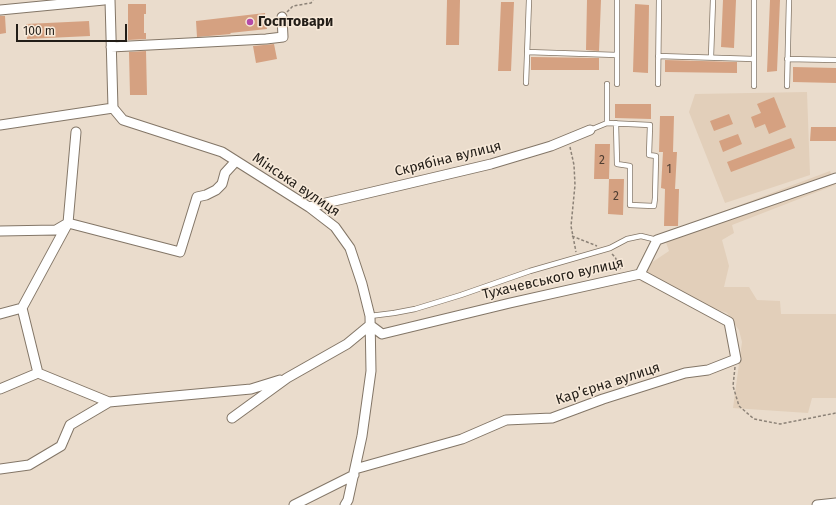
<!DOCTYPE html>
<html>
<head>
<meta charset="utf-8">
<style>
  body { margin:0 }
  #map { position:relative; width:836px; height:505px; overflow:hidden; background:#eadccc; font-family:"Fira Sans",sans-serif }
  canvas { display:block }
  .scale { position:absolute; left:16px; top:24px; width:111px; height:18px; box-sizing:border-box; border:2px solid #221d17; border-top:0; padding-left:5px; font-size:12px; line-height:14px; white-space:nowrap; color:#221d17; -webkit-text-stroke:3px #f7e9d9; paint-order:stroke }
</style>
</head>
<body>
<div id="map">
<canvas width="836" height="505"></canvas>
<div class="scale">100 m</div>
</div>
<script>
const g = document.querySelector('canvas').getContext('2d');
g.lineJoin = 'round';
function paint(path, color) {
  g.fillStyle = color;
  g.fill(path, 'evenodd');
}
function strokePath(path, color, width, dash) {
  g.strokeStyle = color;
  g.lineWidth = width;
  g.lineCap = dash ? 'butt' : 'round';
  g.setLineDash(dash || []);
  g.stroke(path);
}
function write(font, color, halo, rows, align = 'center') {
  g.font = font + ' "Fira Sans",sans-serif';
  g.lineWidth = 3;
  g.setLineDash([]);
  g.textBaseline = 'middle';
  g.strokeStyle = halo;
  g.fillStyle = color;
  for (const [text, x, y, turn = 0] of rows) {
    g.save();
    g.translate(x, y);
    g.rotate((+turn || 0) * Math.PI / 180);
    g.textAlign = isNaN(turn) ? turn : align;
    if (halo) g.strokeText(text, 0, 0);
    g.fillText(text, 0, 0);
    g.restore();
  }
}
const built = new Path2D(`
  M807,92L810,175L725,203L689,112L695,94Z
  M830,171L835,185L732,225L734,233L722,240L729,266L724,287H749L757,300L780,301L781,314H836V398H812L808,413L733,408L742,342L739,330L727,313L641,282L651,263L669,251L663,234Z`);
const building = new Path2D(`
  M447,0H460L459,45H446Z
  M587,0H601L599,51L586,50Z
  M723,0H736L734,48L721,47Z
  M770,0H780L777,71L767,72Z
  M501,2H514L511,71H498Z
  M128,4H146V14H144V33H146V39L128,40Z
  M635,4L649,5L648,73L633,72Z
  M265,13L267,29L230,33L231,34L197,37L196,21Z
  M0,16H5L6,33L0,34Z
  M89,21L90,36L27,39L26,24Z
  M274,44L277,59L256,63L253,46Z
  M146,51L147,95H130L129,52Z
  M531,57L599,58V70H531Z
  M665,60L737,62V73L665,72Z
  M793,67L836,68V83L793,82Z
  M774,97L786,127L769,134L765,124L755,128L751,117L761,113L757,104Z
  M615,104H651V119L615,118Z
  M729,114L733,124L714,131L710,121Z
  M660,116H674L673,152H677L675,189H679L678,226H664L665,189L661,188L663,152H659Z
  M811,127H836V141H810Z
  M738,134L742,144L723,152L719,141Z
  M791,138L795,148L731,172L727,162Z
  M595,144H610L609,179H594Z
  M609,179H624L623,215L608,214Z`);
const path = new Path2D(`
  M287,12L293,6L311,3L313,0
  M570,147L574,165L575,185L571,226L576,252
  M572,236L597,246
  M612,254L615,257L621,269
  M735,367L733,386L739,406L754,419L780,424L836,413`);
const lane = new Path2D(`
  M527,52L617,55
  M658,56L754,59
  M711,57L713,0
  M787,59L836,60
  M526,83L529,0
  M617,84V0
  M658,84L659,0
  M754,86V0
  M787,86L789,0
  M607,123L650,125L649,155L656,156L655,198L654,206L630,205V166L617,164L616,123
  M590,130L607,123V84
  M370,316L394,313L415,309L461,295L530,271L610,248L627,239L641,236L657,240`);
const street = new Path2D(`
  M110,0L113,108L123,120L222,152L309,207L335,227L350,248L362,284L370,316L371,371L362,436L348,500L345,505
  M0,10L104,0
  M111,47L266,39L283,37L282,17
  M0,125L113,108
  M76,132L68,223L22,308L38,373L109,402L251,389L280,380
  M309,207L491,164L551,146L590,130
  M0,231L56,230L68,223L180,252L197,197L206,195L216,190L222,184L225,173L236,161
  M0,314L22,308
  M0,389L38,373
  M232,418L287,378L347,344L370,325L382,334L510,303L640,274L657,240L836,178
  M0,469L29,465L61,446L70,425L109,402
  M355,469L462,439L506,420L552,418L603,399L685,373L708,370L736,359L729,322L640,274
  M294,505L354,475
  M817,505L836,503`);
const markers = [
  [250,22,4,"#b449a9"]
];
const numberNames = [
  ["2",602,161],
  ["1",669,170],
  ["2",616,197]
];
const poiNames = [
  ["Госптовари",258,22]
];
const streetNames = [
  ["Скрябіна вулиця",448,159,-14],
  ["Мінська вулиця",296,185,34],
  ["Тухачевського вулиця",553,279,-13],
  ["Кар’єрна вулиця",608,384,-18]
];
paint(built, '#e2cfba');
paint(building, '#d5a181');
strokePath(lane, '#837667', 6);
strokePath(street, '#837667', 11);
strokePath(path, '#8c8277', 1.5, [3, 2]);
strokePath(lane, '#fff', 4.5);
strokePath(street, '#fff', 9);
for (const [x, y, r, color] of markers) {
  const dot = new Path2D();
  dot.arc(x, y, r, 0, 2 * Math.PI);
  g.fillStyle = color;
  g.fill(dot);
  strokePath(dot, '#f7e9d9', 1.5);
}
write('12px', '#4f3e32', null, numberNames);
write('bold 14px', '#221d17', '#f7e9d9', poiNames, 'left');
write('14px', '#221d17', '#f7e9d9', streetNames);
</script>
</body>
</html>
